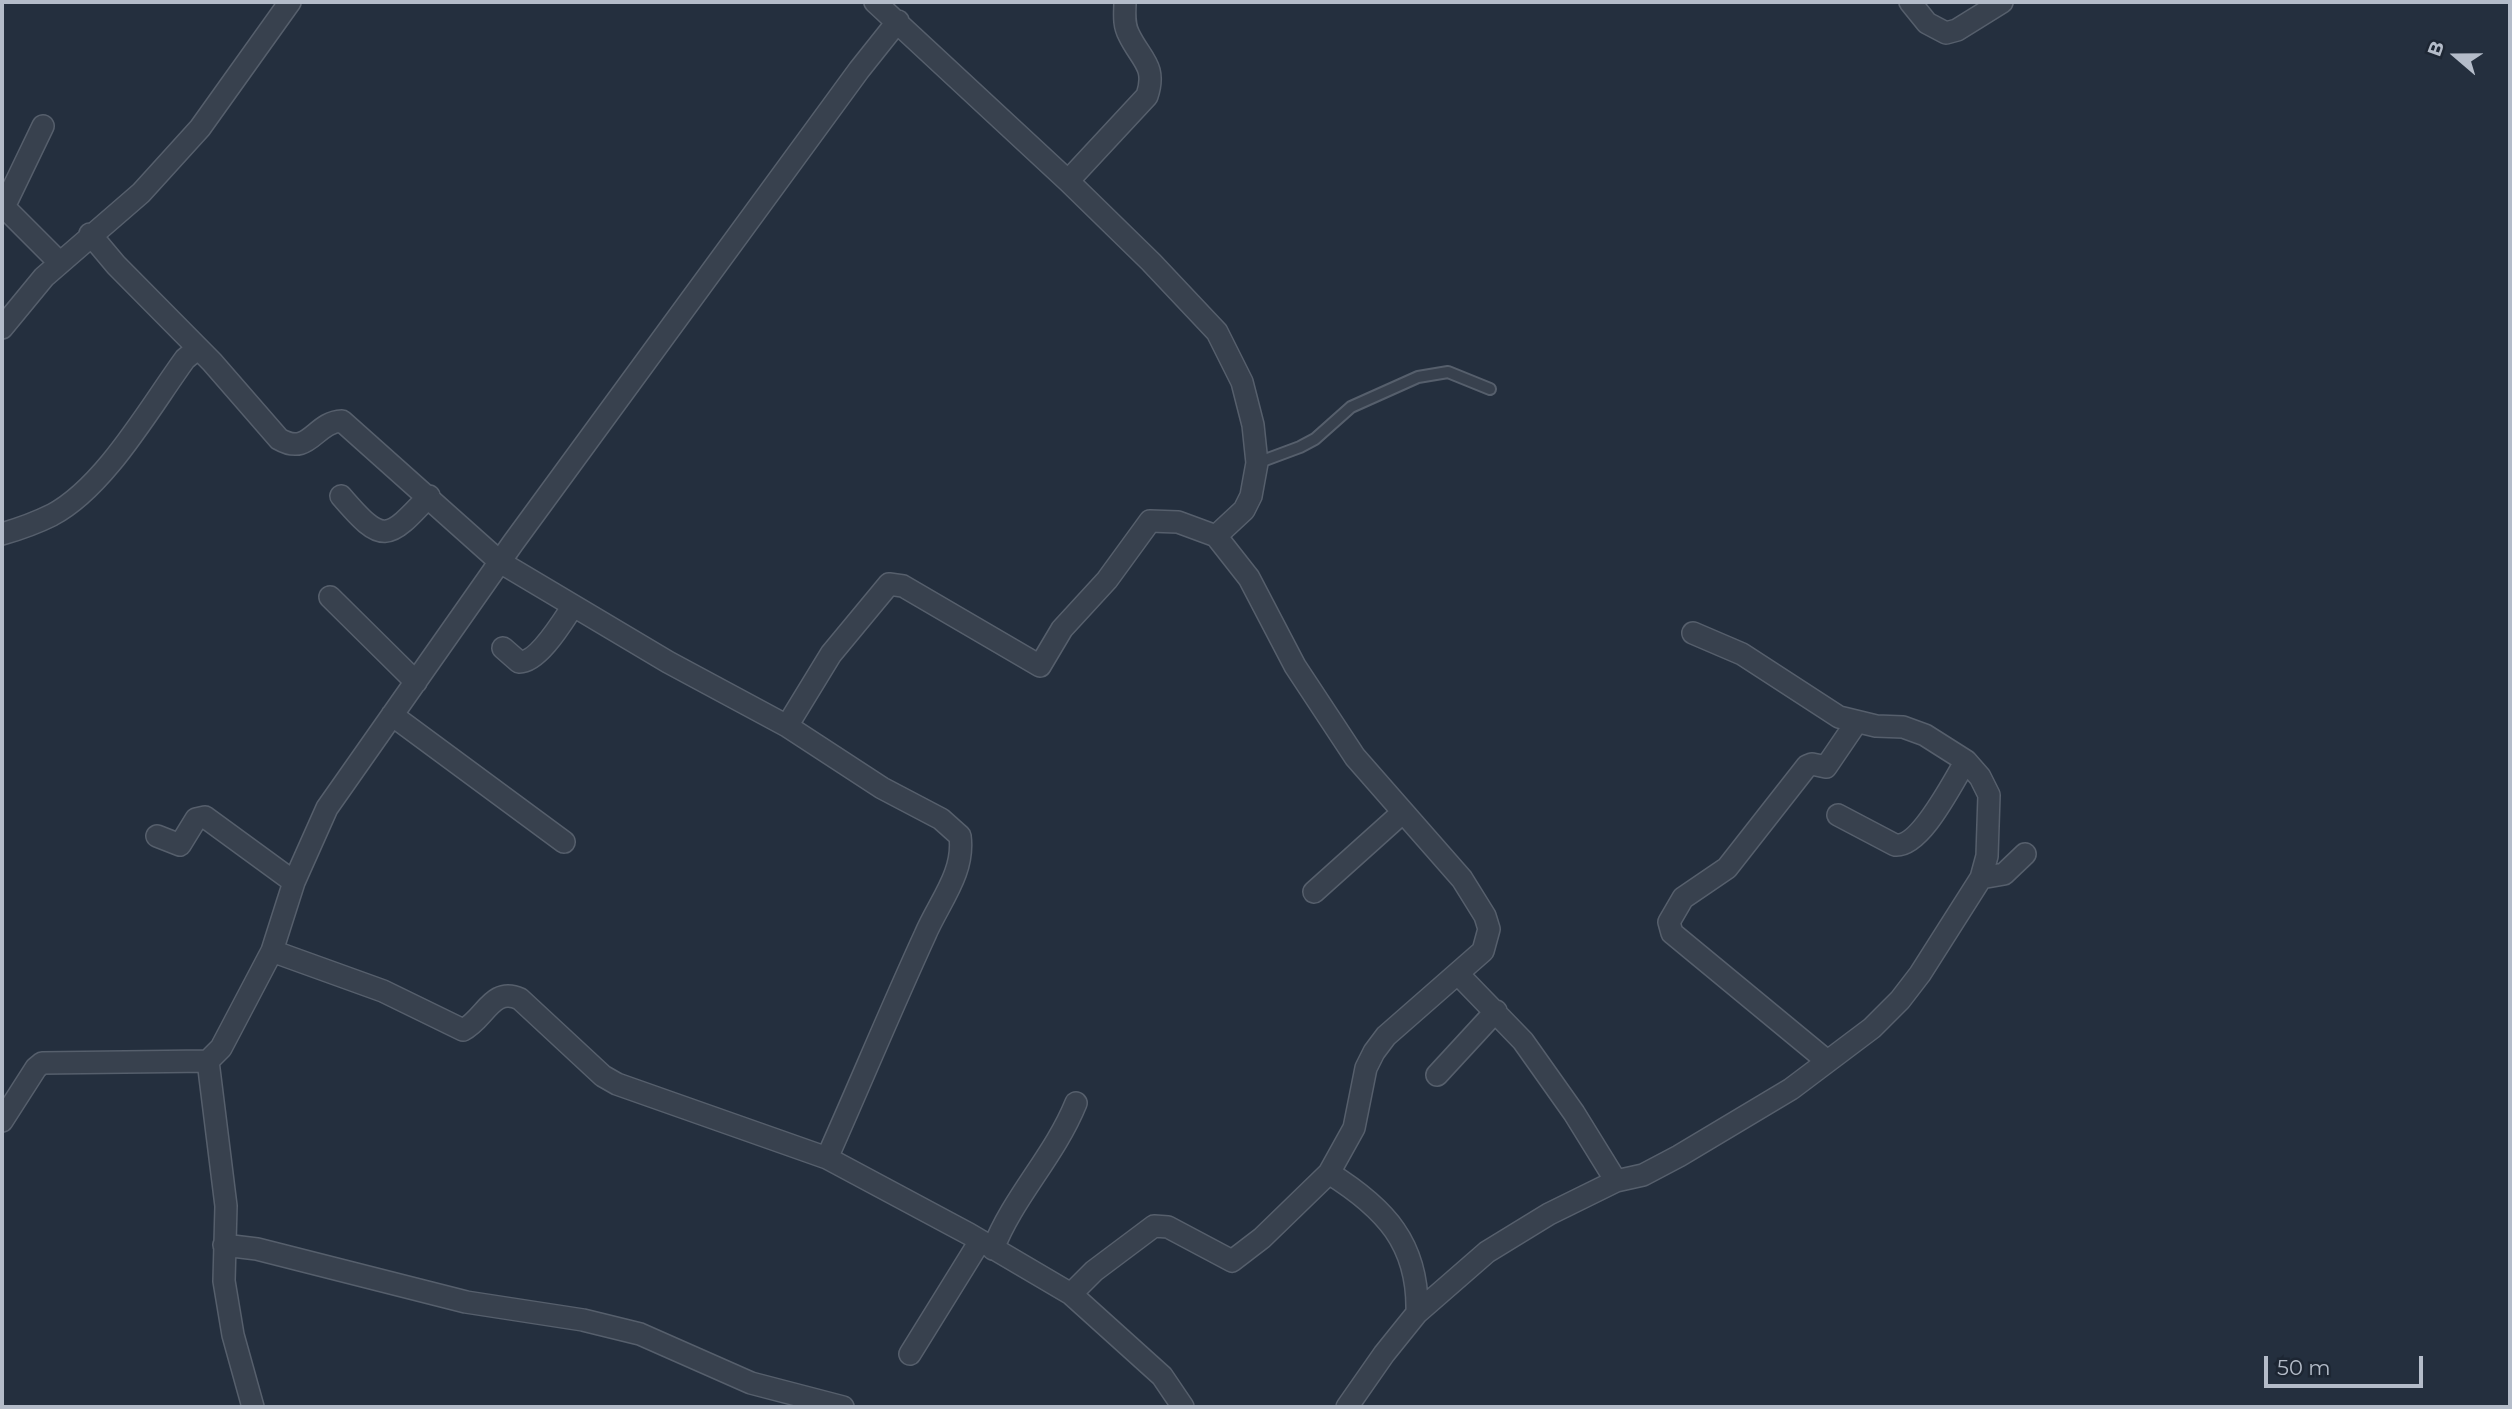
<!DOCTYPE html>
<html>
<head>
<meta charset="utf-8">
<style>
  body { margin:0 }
  #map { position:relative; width:2512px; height:1409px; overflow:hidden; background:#242f3e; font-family:Montserrat,sans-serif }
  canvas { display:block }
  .frame { position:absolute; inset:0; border:4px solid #b4bcc9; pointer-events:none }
  .north { position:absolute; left:2421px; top:21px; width:70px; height:70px; -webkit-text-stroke:5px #1d2633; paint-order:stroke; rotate:290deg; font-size:19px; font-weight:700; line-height:28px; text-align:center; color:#b4bcc9 }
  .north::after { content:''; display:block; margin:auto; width:24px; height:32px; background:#b4bcc9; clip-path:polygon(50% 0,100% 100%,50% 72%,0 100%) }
  .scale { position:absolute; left:2264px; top:1356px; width:159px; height:32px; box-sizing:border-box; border:4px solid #b4bcc9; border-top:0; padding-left:9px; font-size:21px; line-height:24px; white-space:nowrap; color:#b4bcc9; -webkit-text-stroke:5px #1d2633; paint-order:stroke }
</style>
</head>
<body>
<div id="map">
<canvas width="2512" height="1409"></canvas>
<div class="frame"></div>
<div class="north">B</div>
<div class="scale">50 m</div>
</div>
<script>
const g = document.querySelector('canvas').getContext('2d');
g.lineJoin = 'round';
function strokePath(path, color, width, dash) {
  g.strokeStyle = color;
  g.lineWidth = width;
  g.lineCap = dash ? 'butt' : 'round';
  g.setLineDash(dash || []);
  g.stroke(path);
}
const service = new Path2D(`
  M1257,463L1300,447L1315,439L1351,407L1418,377L1448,372L1490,389`);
const minor = new Path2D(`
  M875,2L1068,181L1151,262L1217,332L1242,382L1253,425L1257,463L1251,496L1244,510L1216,536
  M1910,2L1927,23L1946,33L1957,30L2002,2
  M43,126L4,207L59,262
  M1068,181L1147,96C1157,66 1141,60 1129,35C1123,24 1125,13 1125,2
  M90,234L116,265L212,362L279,439C310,457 314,422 342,421L500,562L668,662L787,726L882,788L941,819L960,836C965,873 939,902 925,935C891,1009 860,1084 827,1158
  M2,328L44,277L141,193L200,128L290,2
  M341,496C383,545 387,541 429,496
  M2,534C19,529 36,523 52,515C105,487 150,407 185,359L198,348
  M330,597L416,682
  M503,648L519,662C538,663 563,621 573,606
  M392,715L564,842
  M787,726L831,654L889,584L903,586L1040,666L1062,629L1107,580L1150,521L1178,522L1216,536L1249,578L1295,666L1355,757L1462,879L1485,916L1489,929L1483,951L1386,1036L1374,1052L1366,1068L1354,1128L1329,1173L1262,1238L1232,1261L1168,1227L1154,1226L1094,1271L1071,1294
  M1838,815L1895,845C1921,848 1953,781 1966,761
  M157,836L180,845L196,819L205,817L294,882
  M1981,878L2004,874L2025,854
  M1314,892L1402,813
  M272,951L294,882L327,808L513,543L859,70L898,21
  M1459,975L1523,1041L1574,1113L1616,1181
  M208,1061L226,1206L224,1281L233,1335L253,1407
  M1827,1061L1672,933L1669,922L1683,898L1727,868L1807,766L1812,764L1826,767L1856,723
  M1437,1075L1496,1011
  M2,1121L36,1068L42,1063L208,1061L221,1048L272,951L383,991L463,1030C485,1019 492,986 520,999L603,1076L617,1084L827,1158L969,1234L1071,1294L1162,1376L1183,1407
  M1329,1173C1385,1208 1419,1244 1417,1313
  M224,1245L257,1249L466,1302L583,1320L640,1334L751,1383L843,1407
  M993,1249C1013,1197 1054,1157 1076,1103
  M910,1354L980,1241
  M1347,1407L1384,1354L1417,1313L1487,1252L1549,1214L1616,1181L1643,1175L1679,1156L1791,1089L1872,1028L1900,1000L1920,974L1981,878L1987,856L1989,795L1980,777L1966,761L1925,735L1903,727L1876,726L1839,717L1742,654L1693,633`);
strokePath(service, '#565f6c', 14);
strokePath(minor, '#565f6c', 24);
strokePath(service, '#38414e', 10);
strokePath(minor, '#38414e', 21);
</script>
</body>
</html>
